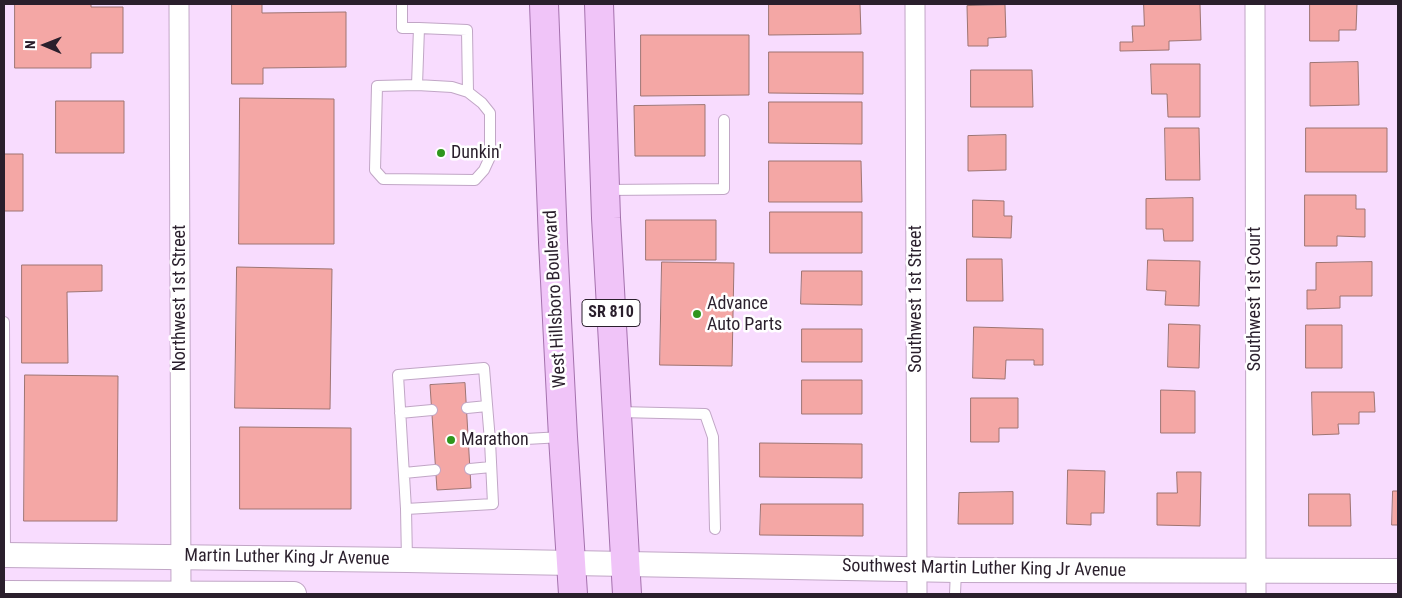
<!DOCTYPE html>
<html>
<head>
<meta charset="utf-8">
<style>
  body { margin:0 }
  #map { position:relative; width:1402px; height:598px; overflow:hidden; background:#f8dcfe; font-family:"Roboto Condensed",sans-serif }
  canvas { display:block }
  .frame { position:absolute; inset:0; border:5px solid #2a1f2c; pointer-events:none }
  .north { position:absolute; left:20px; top:20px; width:50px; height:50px; -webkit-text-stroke:4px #fff; paint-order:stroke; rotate:271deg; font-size:14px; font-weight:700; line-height:20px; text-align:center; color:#2a1f2c }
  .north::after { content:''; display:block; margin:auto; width:18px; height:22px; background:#2a1f2c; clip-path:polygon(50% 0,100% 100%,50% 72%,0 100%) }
</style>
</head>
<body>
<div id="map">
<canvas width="1402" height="598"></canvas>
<div class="frame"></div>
<div class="north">N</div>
</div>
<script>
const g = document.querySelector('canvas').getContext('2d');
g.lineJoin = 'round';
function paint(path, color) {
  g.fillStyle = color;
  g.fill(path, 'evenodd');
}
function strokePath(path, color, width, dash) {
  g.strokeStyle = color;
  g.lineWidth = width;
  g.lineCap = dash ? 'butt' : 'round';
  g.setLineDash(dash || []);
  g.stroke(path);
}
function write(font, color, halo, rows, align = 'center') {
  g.font = font + ' "Roboto Condensed",sans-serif';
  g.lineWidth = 5;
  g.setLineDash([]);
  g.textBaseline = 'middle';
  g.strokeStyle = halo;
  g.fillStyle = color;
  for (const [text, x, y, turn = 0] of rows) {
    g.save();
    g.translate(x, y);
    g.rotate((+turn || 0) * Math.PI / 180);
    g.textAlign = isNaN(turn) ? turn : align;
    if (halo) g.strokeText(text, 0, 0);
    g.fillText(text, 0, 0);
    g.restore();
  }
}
const building = new Path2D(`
  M15,4H91V7H123V53H91V68H15Z
  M232,4H262V13L346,12V67L263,68V84H232Z
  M769,4H860L861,34L769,35Z
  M1144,4H1200L1201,40L1169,41V50L1120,51V42H1133L1132,26H1144Z
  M1310,4H1357L1356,30H1339V41H1310Z
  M1005,5L1006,37L988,38V46H968L967,6Z
  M641,35H749V95L641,96Z
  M769,52H863V94L769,93Z
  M1358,62L1359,105L1310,106V63Z
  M1151,64H1200V117H1168L1167,94H1152Z
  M971,70H1032L1033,107H971Z
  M240,98L334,99V244H239Z
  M56,101H124V153H56Z
  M769,102H862V144L769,143Z
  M705,105V156H635L634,106Z
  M1165,128H1199L1200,180H1166Z
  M1306,128H1387V172H1306Z
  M1006,135V170L968,171V136Z
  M4,154H23V211H4Z
  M769,161H861L862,202H769Z
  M1305,195H1356V209H1365V237L1337,236V246H1305Z
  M1193,198V241H1164L1163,229H1146V199Z
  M973,200L1004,201V216H1012L1011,238L973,237Z
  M770,212H862V253H770Z
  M646,220H716V260H646Z
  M967,259H1002L1003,301H967Z
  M1148,260L1200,261L1199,306L1165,305L1166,291L1147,290Z
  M662,262L734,263L732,366L660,365Z
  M1372,262V296H1340V308L1307,309V290H1316V263Z
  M22,265H102V291L67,292L68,363H22Z
  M237,267L332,269L330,409L235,408Z
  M802,271H862V305L801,304Z
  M1169,324L1200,325L1199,368L1168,367Z
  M1306,325H1342V368H1306Z
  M974,327L1043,329V365H1034V360H1006L1005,379L973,378Z
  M802,329H862V362H802Z
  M25,375L118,376L117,521H24Z
  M802,380H862V414H802Z
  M465,383L471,488L437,490L430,385Z
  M1161,390L1195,391V433H1161Z
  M1312,392H1374L1375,412H1359V424H1338L1339,434L1313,435Z
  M971,398H1018V428H999V442H971Z
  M240,427L351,428V509H240Z
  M760,443L862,444V478L760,477Z
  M1068,470L1105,471L1104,513H1091V525L1067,524Z
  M1177,472H1201L1200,526L1157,525V493H1177Z
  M1393,491H1398V525H1392Z
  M1013,492V524H958L959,493Z
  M1309,494H1350L1351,526H1309Z
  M761,504H863V536L760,535Z`);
const service = new Path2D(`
  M402,4V28H419L417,85
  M419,28L467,30L468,92
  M417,85L452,87L468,92L482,103L490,113V157L484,170L475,180L383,179L375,170L377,86Z
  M606,190L724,189V120
  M4,322L5,555
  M467,408L487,406
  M618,412L705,414L713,437L715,529
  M400,413L432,410
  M490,441L493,504L406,509L398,375L484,368L490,441L562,437
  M470,469L491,467
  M404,473L435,470
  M406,509L407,560
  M955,594L956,570`);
const minor = new Path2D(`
  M179,4L181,593
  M915,4L917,594
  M1255,4L1256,594`);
const tertiary = new Path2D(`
  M4,555L407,560L956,570L1398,571
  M4,593L294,594`);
const primary = new Path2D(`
  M544,4L553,242L563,437L573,594
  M599,4L606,218L627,594`);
const markers = [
  [441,153,5,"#2f961d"],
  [697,314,5,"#2f961d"],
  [451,440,5,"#2f961d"]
];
const shields = [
  [611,313,58]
];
const shieldNames = [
  ["SR 810",611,313]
];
const poiNames = [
  ["Dunkin'",451,153],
  ["Advance",707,304],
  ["Auto Parts",707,325],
  ["Marathon",461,440]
];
const streetNames = [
  ["Northwest 1st Street",180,298,-90],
  ["West Hillsboro Boulevard",556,299,-93],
  ["Southwest 1st Street",916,299,-90],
  ["Southwest 1st Court",1255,299,-90],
  ["Martin Luther King Jr Avenue",287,558,1],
  ["Southwest Martin Luther King Jr Avenue",984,569,1]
];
paint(building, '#f4a7a5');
strokePath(building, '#9e7472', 1);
strokePath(service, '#c1a6c6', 12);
strokePath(minor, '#c1a6c6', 21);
strokePath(tertiary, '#c1a6c6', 26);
strokePath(primary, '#a471ad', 30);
strokePath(service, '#fff', 10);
strokePath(minor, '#fff', 19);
strokePath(tertiary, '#fff', 24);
strokePath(primary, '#f0c4f8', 28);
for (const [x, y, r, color] of markers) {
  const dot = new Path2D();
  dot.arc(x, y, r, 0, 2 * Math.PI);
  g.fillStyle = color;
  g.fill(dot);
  strokePath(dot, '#fff', 2);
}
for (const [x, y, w] of shields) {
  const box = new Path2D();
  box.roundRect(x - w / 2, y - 13.5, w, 27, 4);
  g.fillStyle = '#fff';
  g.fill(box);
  strokePath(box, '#2a1f2c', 1);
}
write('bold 16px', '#2a1f2c', null, shieldNames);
write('18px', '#2a1f2c', '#fff', poiNames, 'left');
write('18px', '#2a1f2c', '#fff', streetNames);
</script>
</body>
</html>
